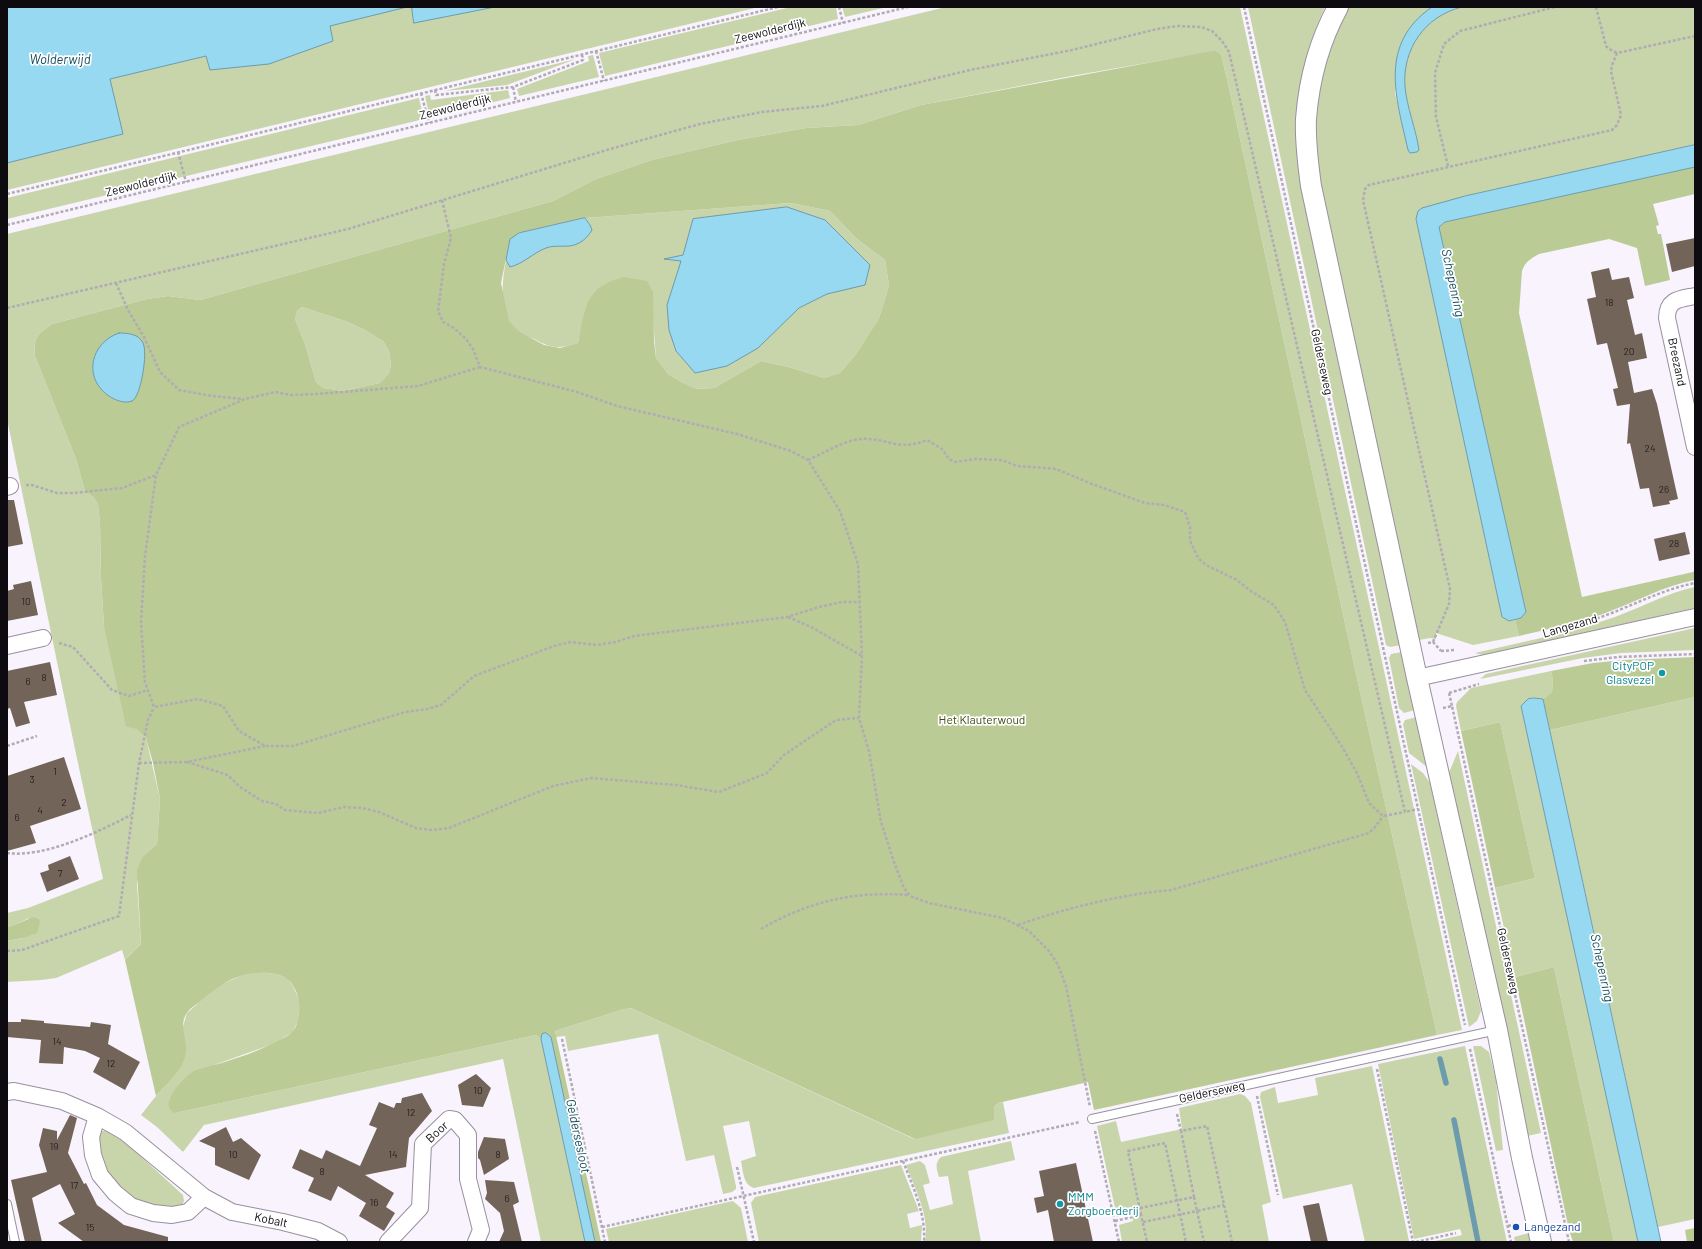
<!DOCTYPE html>
<html>
<head>
<meta charset="utf-8">
<style>
  body { margin:0 }
  #map { position:relative; width:1702px; height:1249px; overflow:hidden; background:#f9f3fd; font-family:Barlow,sans-serif }
  canvas { display:block }
  .frame { position:absolute; inset:0; border:8px solid #0d0a10; pointer-events:none }
</style>
</head>
<body>
<div id="map">
<canvas width="1702" height="1249"></canvas>
<div class="frame"></div>
</div>
<script>
const g = document.querySelector('canvas').getContext('2d');
g.lineJoin = 'round';
function paint(path, color) {
  g.fillStyle = color;
  g.fill(path, 'evenodd');
}
function strokePath(path, color, width, dash) {
  g.strokeStyle = color;
  g.lineWidth = width;
  g.lineCap = dash ? 'butt' : 'round';
  g.setLineDash(dash || []);
  g.stroke(path);
}
function write(font, color, halo, rows, align = 'center') {
  g.font = font + ' Barlow,sans-serif';
  g.lineWidth = 3.5;
  g.setLineDash([]);
  g.textBaseline = 'middle';
  g.strokeStyle = halo;
  g.fillStyle = color;
  for (const [text, x, y, turn = 0] of rows) {
    g.save();
    g.translate(x, y);
    g.rotate((+turn || 0) * Math.PI / 180);
    g.textAlign = isNaN(turn) ? turn : align;
    if (halo) g.strokeText(text, 0, 0);
    g.fillText(text, 0, 0);
    g.restore();
  }
}
const green = new Path2D(`
  M7,7H759L7,190Z
  M791,7H836L838,19L605,76L599,53Z
  M842,7H887L845,17Z
  M946,7H1240L1462,1030L1437,1035L1356,674L1229,88L1221,54L1216,51L1077,75L921,105L858,125L806,128L738,140L652,160L596,179L553,201L200,300L168,296L147,299L52,324C38,334 33,337 35,356L76,459L85,491L93,497L98,504L100,523L101,578L104,627L136,729L146,738L160,799L157,844L143,856L137,884L141,944L125,960L122,950L56,978L41,980L7,982V941L23,938L29,918L14,925L7,927V913L28,908L103,879L76,754L7,419V234Z
  M1248,7H1325C1297,66 1292,124 1301,188L1401,645L1390,647L1386,645Z
  M1347,7H1432L1415,23L1406,34L1400,47L1395,93L1408,150L1411,153L1417,152L1419,150C1416,129 1407,107 1405,87C1402,49 1425,16 1462,7H1695V145L1465,196L1416,219L1502,617L1509,621L1515,620L1519,636L1473,645L1436,633V639L1430,638L1419,640L1323,201C1315,153 1310,102 1327,55C1333,39 1341,23 1347,7Z
  M593,55L599,77L519,96L517,89L589,61L588,56Z
  M576,59L507,85L445,91Z
  M508,90L510,98L430,118L425,96L430,95L431,100Z
  M419,98L424,119L7,219V198Z
  M791,203L830,211L857,239L885,260L889,286L879,318L856,354L840,373L824,378L789,367L761,361L714,388L695,389L681,382L668,374L656,358L653,319L597,289C585,306 582,323 578,343C558,349 553,349 534,339C529,337 521,335 517,331C498,314 502,282 506,260L510,266C522,261 534,251 547,247C554,245 564,246 572,246L590,225L585,218Z
  M302,307L345,321L363,329L383,341L389,351L391,365L389,373L380,383L343,391L323,388L316,382L305,344L295,319L297,311Z
  M1695,587V608L1483,655L1475,653C1522,642 1569,633 1615,617C1642,607 1667,593 1695,587Z
  M1695,628V650L1621,653L1583,658L1480,679L1486,674Z
  M1402,652L1415,710L1404,713L1399,708L1389,658L1391,654Z
  M1551,671L1553,679L1552,692L1543,699C1532,697 1528,698 1521,706L1638,1242H1614L1554,967L1515,977L1495,888L1535,878L1500,722L1461,731L1456,706L1457,702L1471,688Z
  M1695,697V1219L1658,1227L1550,730Z
  M1417,717L1427,766V767L1409,753L1403,724L1405,720Z
  M1458,751L1541,1133L1527,1136L1448,775Z
  M1411,764L1423,773L1430,783L1481,1011L1477,1021L1469,1027Z
  M257,972L276,974L287,978L293,986L300,1002L298,1021L292,1033L270,1045L214,1065L175,1113L536,1035L541,1039L585,1242H541L503,1059L204,1125L183,1152L157,1127L141,1115L156,1096L177,1072L184,1039L182,1030L187,1013L218,986L242,975Z
  M631,1008L914,1139L994,1107L998,1103L1003,1102L1009,1133L754,1188C743,1185 743,1170 741,1161L756,1156L749,1121L723,1126L736,1186V1189L732,1192L723,1194L714,1155L686,1161L658,1034L568,1051L565,1036L556,1037L555,1031L621,1010Z
  M1465,1046L1507,1242H1430L1462,1235L1460,1229L1414,1239L1378,1064Z
  M1473,1046H1481L1489,1052L1496,1080L1503,1150L1496,1151Z
  M1372,1066L1409,1241L1403,1242H1365L1352,1184L1283,1199L1260,1097L1261,1092L1275,1087L1278,1103L1318,1095L1315,1078Z
  M1240,1094L1245,1096L1251,1103L1271,1202L1262,1205L1269,1242H1122L1119,1225L1133,1221L1132,1214L1117,1217L1097,1126L1116,1121L1121,1142L1182,1129L1179,1108Z
  M106,1130L127,1144L183,1195L184,1201L182,1206C147,1211 119,1197 104,1164C102,1160 98,1155 97,1150C96,1145 98,1137 99,1132Z
  M1011,1141L1015,1160L968,1171L981,1242H925C930,1216 915,1189 906,1165L920,1161L925,1165L930,1183L923,1185L930,1210L953,1204L948,1176L939,1177C937,1170 934,1163 941,1157Z
  M901,1165L919,1211L907,1214L910,1228L922,1225L921,1242H759L751,1203L755,1197Z
  M733,1201L741,1208L748,1242H609L606,1229Z
  M1529,1233L1530,1242H1515L1514,1237Z`);
const forest = new Path2D(`
  M1212,51H1216L1221,54L1229,88L1356,674L1437,1035L1094,1110L1088,1082L998,1103L994,1107V1120L915,1139L631,1008L621,1010L555,1031L601,1242H595L551,1037L546,1033L542,1034L541,1039L536,1035L175,1113C156,1105 186,1074 196,1070C202,1068 208,1067 214,1065C236,1059 259,1051 279,1040C283,1038 289,1036 292,1032C297,1027 298,1020 299,1013C300,1002 298,993 292,984C286,976 278,974 268,973C239,971 222,983 201,1001C196,1005 190,1008 187,1013C179,1024 186,1036 186,1048C187,1067 167,1083 156,1096L125,960L141,944L137,870L143,856L157,844L160,799L153,763L146,738L136,729L126,726L104,627L101,578L100,523L98,504L93,497L85,491L76,459L35,356C33,337 38,334 52,324L147,299L168,296L200,300L553,201L596,179L652,160L738,140L806,128L858,125L921,105ZM791,203L830,211L857,239L885,260L889,286L879,318L856,354L840,373L824,378L789,367L761,361L714,388L696,389L681,382L668,374L656,358L654,342L653,292L647,281L624,277L611,281L597,289L588,301L582,321L578,343L560,348L544,345L518,331L509,321L501,283L510,239L519,233L585,218ZM302,307L345,321L363,329L383,341L389,351L391,365L389,373L380,383L343,391L323,388L316,382L305,344L295,319L297,311Z
  M1695,167V194L1653,204L1659,225L1656,226L1658,234H1661L1670,280L1645,286L1637,248L1609,239L1539,254C1530,259 1525,262 1522,271L1519,313L1582,597L1693,572L1695,570V580C1662,586 1632,604 1600,615C1573,623 1546,630 1519,636L1515,620L1521,618L1526,612L1439,227L1445,222Z
  M1695,657V697L1550,730L1543,699L1552,692L1553,679L1551,671L1593,663L1624,660Z
  M1500,722L1535,878L1495,888L1461,731Z
  M33,917L39,919L40,922L37,933L23,938L7,941V927L14,925Z
  M1554,967L1614,1242H1573L1569,1230L1515,977Z
  M1695,1228V1242H1687L1685,1230Z`);
const water = new Path2D(`
  M7,7H407L330,26L333,41L269,64L210,70L206,56L110,79L123,134L7,163Z
  M412,7H495L414,23Z
  M1432,7H1462C1425,16 1402,49 1405,87C1407,108 1416,129 1419,150L1417,152L1410,153L1408,150C1396,97 1378,44 1432,7Z
  M1695,145V167L1445,222L1439,227L1526,612L1521,618L1509,621L1502,617L1416,219L1418,211L1422,208L1465,196Z
  M787,207L825,220L870,265L865,285L827,294L799,308L758,348L727,366L695,373L676,351L669,330L667,305L681,261L664,259L683,255L693,219Z
  M585,218L590,225L592,230C589,235 585,240 579,243C569,249 556,244 546,248C533,253 523,264 510,267L506,260L510,239L519,233Z
  M119,333C128,333 139,334 143,343C148,352 141,397 132,401C122,405 108,397 101,389C84,369 95,341 119,333Z
  M1534,698L1543,699L1661,1242H1638L1521,706L1528,699Z
  M546,1033L551,1037L595,1242H585L541,1039L542,1034Z`);
const stream = new Path2D(`
  M1440,1059L1446,1083
  M1454,1120L1478,1242`);
const building = new Path2D(`
  M1695,238V266L1672,272L1666,244Z
  M1609,268L1612,280L1629,277L1634,298L1627,300L1635,335L1642,333L1647,358L1628,362L1634,393L1652,389L1657,404L1678,499L1669,501L1670,504L1653,507L1649,488L1640,489L1630,443L1627,444L1630,404L1617,406L1613,389L1618,388L1607,343L1597,345L1587,299L1596,297L1591,272Z
  M7,500H14L23,544L7,547Z
  M1685,532L1690,554L1659,561L1654,539Z
  M31,581L38,615L7,621V591L14,589L13,585Z
  M50,662L57,695L24,702L30,723L16,727L10,708L7,709V671Z
  M64,757L81,809L30,826L36,843L7,851V776Z
  M70,856L79,879L47,892L40,873L49,870L48,865Z
  M21,1019L44,1021V1023L90,1027L91,1022L111,1025L108,1044L140,1062L125,1090L93,1072L100,1058L85,1051L64,1047L63,1064L39,1063L41,1040L7,1037V1022H21Z
  M476,1074L491,1088L483,1107L462,1105L458,1085Z
  M422,1093L432,1111L409,1138L406,1167L365,1175L394,1193L386,1207L395,1213L384,1231L359,1216L366,1203L338,1186L331,1201L308,1191L314,1178L292,1168L300,1149L322,1159L326,1150L360,1166L377,1128L369,1125L379,1102L394,1108L396,1103H401L402,1098Z
  M70,1115L77,1118L68,1153L84,1184L86,1183L97,1205L124,1225L168,1237V1242H84L58,1223L75,1214L60,1184L32,1198L42,1242H25L11,1180L47,1172L39,1145L43,1128L57,1131V1140Z
  M226,1127L233,1142L241,1138L261,1155L249,1180L215,1165V1148L199,1141Z
  M484,1137L505,1139L509,1159L484,1175L480,1160L478,1158V1152Z
  M1076,1163L1093,1242H1054L1048,1210L1037,1213L1034,1198L1044,1196L1039,1171Z
  M485,1180L514,1182L519,1202L513,1205L522,1242H499L504,1231L500,1213L485,1199L487,1193Z
  M1319,1203L1328,1242H1311L1303,1206Z`);
const path = new Path2D(`
  M839,7L843,23
  M1244,7L1465,1025
  M1596,7L1606,46L1609,49L1617,53
  M596,51L604,81
  M513,87L516,102
  M435,90L436,95L513,87L583,60L582,54
  M421,93L429,123
  M178,152L186,182
  M1448,166L1436,117L1435,73L1444,44L1460,31L1555,7
  M7,194L778,7
  M442,200L451,238L444,264L438,311L443,322L454,328L466,339L473,349L480,367L577,392L617,406L737,434L791,451L808,460L840,511L858,564L862,656L859,718L869,751L881,822L894,862L904,888L910,896L929,903L1003,918L1029,931L1049,951L1058,965L1066,986L1090,1107
  M7,225L908,7
  M116,283L128,310L144,337L160,372L179,390L212,396L244,399
  M7,308L348,229L610,149L700,124L762,112L822,106L970,70L1072,50L1157,29L1178,26L1201,27L1212,31L1222,41L1229,52L1405,812L1418,809
  M480,367L418,386L317,394L291,395L275,392L245,399L179,427L156,475L145,556L141,623L145,682L154,707L198,699L223,706L239,731L265,746H293L405,712L427,709L441,705L474,676L554,646L570,642L597,645L616,642L634,636L787,617L819,607L842,602H859
  M808,460C822,454 838,444 854,440C882,434 896,453 927,440L942,449L949,459L955,462L975,459L1002,460L1017,466L1056,469L1092,484L1145,503L1164,505L1185,512L1190,527V541L1198,558L1206,565L1237,580L1252,592L1274,605L1285,622L1305,690L1341,745L1357,773L1369,803L1383,816L1405,812
  M26,485H32L57,493H74L122,488L156,475
  M788,617L811,627L862,656
  M1592,620C1627,609 1659,590 1695,583
  M1433,642L1449,604L1450,589L1363,200L1365,189L1369,185L1612,130L1617,125L1621,115L1611,71L1612,65L1617,53L1695,36
  M59,643L73,647L112,690L129,696L148,690
  M1428,643L1433,642L1441,651
  M1441,651L1455,650
  M1584,661L1618,657L1695,654
  M1449,693L1479,684
  M1449,693L1452,706
  M1443,708L1452,706L1569,1242
  M7,746L37,736
  M187,762L228,775L240,787L262,801L276,804L285,810L318,813L344,807L362,808L379,812L416,828L432,830L449,828L553,786L591,778L676,785L719,792L767,773L784,755L836,720L859,718
  M139,763L187,762L265,746
  M7,853C45,858 98,832 131,815
  M1018,925C1067,908 1118,895 1171,890L1369,833L1376,826L1383,816
  M761,929C809,901 854,891 909,895
  M7,951L22,950L119,916L139,763L148,720L154,707
  M562,1039L605,1242
  M1470,1049L1511,1242
  M1377,1069L1413,1242
  M1257,1096L1278,1195
  M1177,1114L1181,1131L1207,1126L1232,1242
  M1095,1131L1119,1242
  M903,1161C913,1187 926,1214 924,1242
  M737,1167L754,1242
  M1194,1197L1197,1211L1224,1205
  M1140,1208L1194,1197L1181,1131
  M1141,1215L1128,1151L1165,1143L1186,1242
  M1115,1221L1141,1215L1147,1242
  M1143,1222L1197,1211L1204,1242
  M1508,1226L1516,1224
  M602,1227L1080,1122
  M1416,1242L1456,1233`);
const service = new Path2D(`
  M1092,1119L1497,1030
  M7,1204L15,1242`);
const minor = new Path2D(`
  M1695,296C1680,299 1667,299 1667,318L1695,447
  M7,487L10,486
  M7,646L43,638
  M1417,678L1695,617
  M7,1092L14,1091L62,1101L97,1116L125,1132L204,1197L232,1212L283,1222L318,1231L339,1242
  M97,1116L91,1137L93,1155L100,1175L115,1193L131,1206L153,1213L172,1215L188,1212L204,1197
  M388,1242L420,1208L423,1144L449,1119L455,1120L468,1135V1179L481,1230L476,1242`);
const tertiary = new Path2D(`
  M1338,7C1320,40 1309,80 1306,119C1305,141 1308,164 1311,186L1417,678L1497,1030L1522,1158L1541,1242`);
const markers = [
  [1662,673,4,"#0f9aa8"],
  [1060,1204,4,"#0f9aa8"],
  [1516,1227,4,"#1a4fb4"]
];
const numberNames = [
  ["18",1609,303],
  ["20",1629,352],
  ["24",1650,449],
  ["26",1664,490],
  ["28",1674,544],
  ["10",26,602],
  ["8",44,678],
  ["6",28,682],
  ["1",55,772],
  ["3",32,780],
  ["2",64,803],
  ["4",40,811],
  ["6",17,818],
  ["7",60,874],
  ["14",57,1042],
  ["12",111,1064],
  ["10",478,1091],
  ["12",411,1113],
  ["19",54,1147],
  ["10",233,1155],
  ["14",393,1155],
  ["8",498,1155],
  ["8",322,1172],
  ["17",74,1186],
  ["6",507,1199],
  ["16",374,1203],
  ["15",90,1228]
];
const streetNames = [
  ["Zeewolderdijk",770,31,-14],
  ["Zeewolderdijk",455,107,-14],
  ["Zeewolderdijk",141,184,-14],
  ["Gelderseweg",1322,362,78],
  ["Breezand",1677,362,78],
  ["Langezand",1570,626,-16],
  ["Gelderseweg",1508,961,78],
  ["Gelderseweg",1212,1092,-12],
  ["Boor",437,1132,-43],
  ["Kobalt",271,1220,12]
];
const cultureNames = [
  ["CityPOP",1654,666],
  ["Glasvezel",1654,680],
  ["MMM",1068,1197,"left"],
  ["Zorgboerderij",1068,1211,"left"]
];
const parkNames = [
  ["Het Klauterwoud",982,720]
];
const transitNames = [
  ["Langezand",1524,1227]
];
const waterNames = [
  ["Wolderwijd",60,60],
  ["Schepenring",1453,283,78],
  ["Schepenring",1602,968,78],
  ["Geldersesloot",578,1136,78]
];
paint(green, '#c8d5aa');
paint(forest, '#bbcb95');
paint(water, '#96d9f1');
strokePath(water, '#6d9bae', 1);
strokePath(stream, '#6d9bae', 5.5);
paint(building, '#73645a');
strokePath(service, '#99909f', 10);
strokePath(minor, '#99909f', 18);
strokePath(tertiary, '#99909f', 22);
strokePath(path, '#b0abb4', 2.5, [3, 2]);
strokePath(service, '#fff', 8);
strokePath(minor, '#fff', 16);
strokePath(tertiary, '#fff', 20);
for (const [x, y, r, color] of markers) {
  const dot = new Path2D();
  dot.arc(x, y, r, 0, 2 * Math.PI);
  g.fillStyle = color;
  g.fill(dot);
  strokePath(dot, '#fff', 1.5);
}
write('10px', '#262022', null, numberNames);
write('12px', '#0d0a10', '#fff', streetNames);
write('12px', '#0d838f', '#fff', cultureNames, 'right');
write('12px', '#3d4b0e', '#fff', parkNames);
write('12px', '#164399', '#fff', transitNames, 'left');
write('italic 13px', '#134b5c', '#fff', waterNames);
</script>
</body>
</html>
